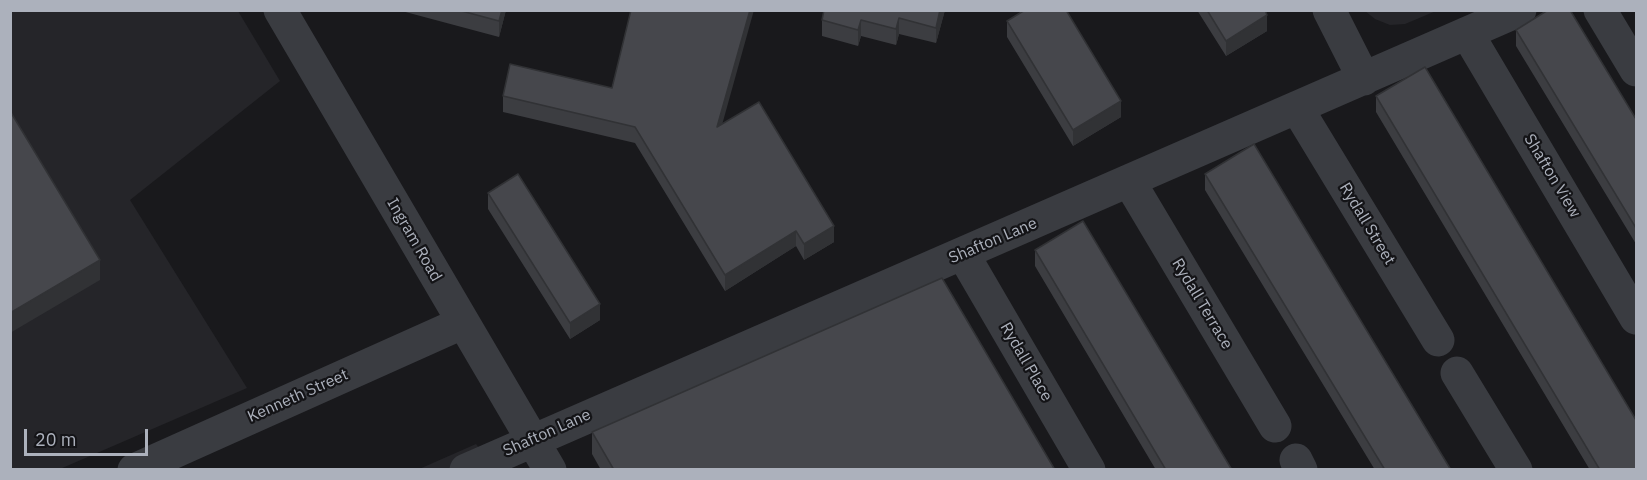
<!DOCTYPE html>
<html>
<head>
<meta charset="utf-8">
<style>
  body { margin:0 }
  #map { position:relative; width:1647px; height:480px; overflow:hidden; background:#19191c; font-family:"IBM Plex Sans",sans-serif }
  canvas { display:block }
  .frame { position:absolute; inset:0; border:12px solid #acb1bc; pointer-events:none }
  .scale { position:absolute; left:24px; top:429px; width:124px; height:27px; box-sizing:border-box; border:3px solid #acb1bc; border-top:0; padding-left:8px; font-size:18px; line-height:21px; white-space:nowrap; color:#acb1bc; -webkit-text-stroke:4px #141417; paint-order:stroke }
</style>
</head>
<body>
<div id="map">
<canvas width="1647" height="480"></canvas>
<div class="frame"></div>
<div class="scale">20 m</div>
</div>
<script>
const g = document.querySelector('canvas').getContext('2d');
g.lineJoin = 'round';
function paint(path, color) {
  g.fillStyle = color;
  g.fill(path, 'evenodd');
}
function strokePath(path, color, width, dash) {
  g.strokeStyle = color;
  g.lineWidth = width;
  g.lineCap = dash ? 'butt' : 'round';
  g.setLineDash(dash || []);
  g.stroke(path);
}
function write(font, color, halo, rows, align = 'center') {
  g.font = font + ' "IBM Plex Sans",sans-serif';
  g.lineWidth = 4.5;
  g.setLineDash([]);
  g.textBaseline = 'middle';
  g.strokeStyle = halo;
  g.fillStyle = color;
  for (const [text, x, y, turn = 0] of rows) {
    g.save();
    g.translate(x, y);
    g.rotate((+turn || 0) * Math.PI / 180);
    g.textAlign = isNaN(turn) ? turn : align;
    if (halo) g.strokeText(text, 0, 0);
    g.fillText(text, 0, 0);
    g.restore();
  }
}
const built = new Path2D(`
  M10,11H238L280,81L130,200L247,388L60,469H11Z
  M1365,11H1436L1405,24L1390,25L1375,19Z
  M476,444L496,469L417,470Z`);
const street = new Path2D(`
  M280,10L550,470
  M1329,10L1364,79
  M1600,10L1636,70
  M1467,33L1636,318
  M1297,108L1438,340
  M1129,181L1275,426
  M963,254L1089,470
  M1457,373L1516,470
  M1296,460L1301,470
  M134,470L462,323
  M466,470L1520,10`);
const wall = new Path2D(`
  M398,10H506L499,37Z
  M945,10L936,43L899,34L896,45L861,36L858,46L822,36V20Z
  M1197,10H1265L1267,31L1226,56Z
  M1007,21L1121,117L1073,146L1007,37Z
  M1516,30L1636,119V244L1516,46Z
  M503,96L723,124L834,242L804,260L796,246L725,291L635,143L503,112Z
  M1376,96L1636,470H1590L1376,112Z
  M1205,174L1451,470H1375L1205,190Z
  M488,193L600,320L570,339L488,209Z
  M1035,250L1232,470H1156L1035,266Z
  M592,432L1055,470H601L592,454Z`);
const shadedWall = new Path2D(`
  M502,10H506L499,37V21Z
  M750,10H754L717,143V127Z
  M940,10H945L936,43V28Z
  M1267,15V31L1226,56V41Z
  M899,18V34L896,45V29Z
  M861,20V36L858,46V30Z
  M1121,101V117L1073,146V130Z
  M834,226V242L804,260V244Z
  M796,231V246L725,291V275Z
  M100,260V280L10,333V313Z
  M600,304V320L570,339V323Z`);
const building = new Path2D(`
  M458,10H502L499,21Z
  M631,10H750L717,127L759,102L834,226L804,244L796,231L725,275L635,127L503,96L510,64L612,88Z
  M824,10H940L936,28L899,18L896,29L861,20L858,30L822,20Z
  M1025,10H1066L1121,101L1073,130L1007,21Z
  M1207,10H1265L1267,15L1226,41Z
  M1548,10H1570L1636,119V228L1516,30Z
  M1425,67L1636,420V470H1600L1376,96Z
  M10,111L100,260L10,313Z
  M1254,144L1451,470H1385L1205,174Z
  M518,174L600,304L570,323L488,193Z
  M1083,221L1232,470H1166L1035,250Z
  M942,278L1055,470H614L592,432Z`);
const streetNames = [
  ["Shafton View",1552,176,59],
  ["Rydall Street",1367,224,59],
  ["Ingram Road",414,240,60],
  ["Shafton Lane",993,241,-23],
  ["Rydall Terrace",1202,304,59],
  ["Rydall Place",1026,362,60],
  ["Kenneth Street",298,396,-24],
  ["Shafton Lane",547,433,-24]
];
paint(built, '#252529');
strokePath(street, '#3a3c41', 33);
paint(wall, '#3c3d41');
paint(shadedWall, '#313235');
paint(building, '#46474c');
strokePath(building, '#313235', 1.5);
write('16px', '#acb1bc', '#141417', streetNames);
</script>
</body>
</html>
